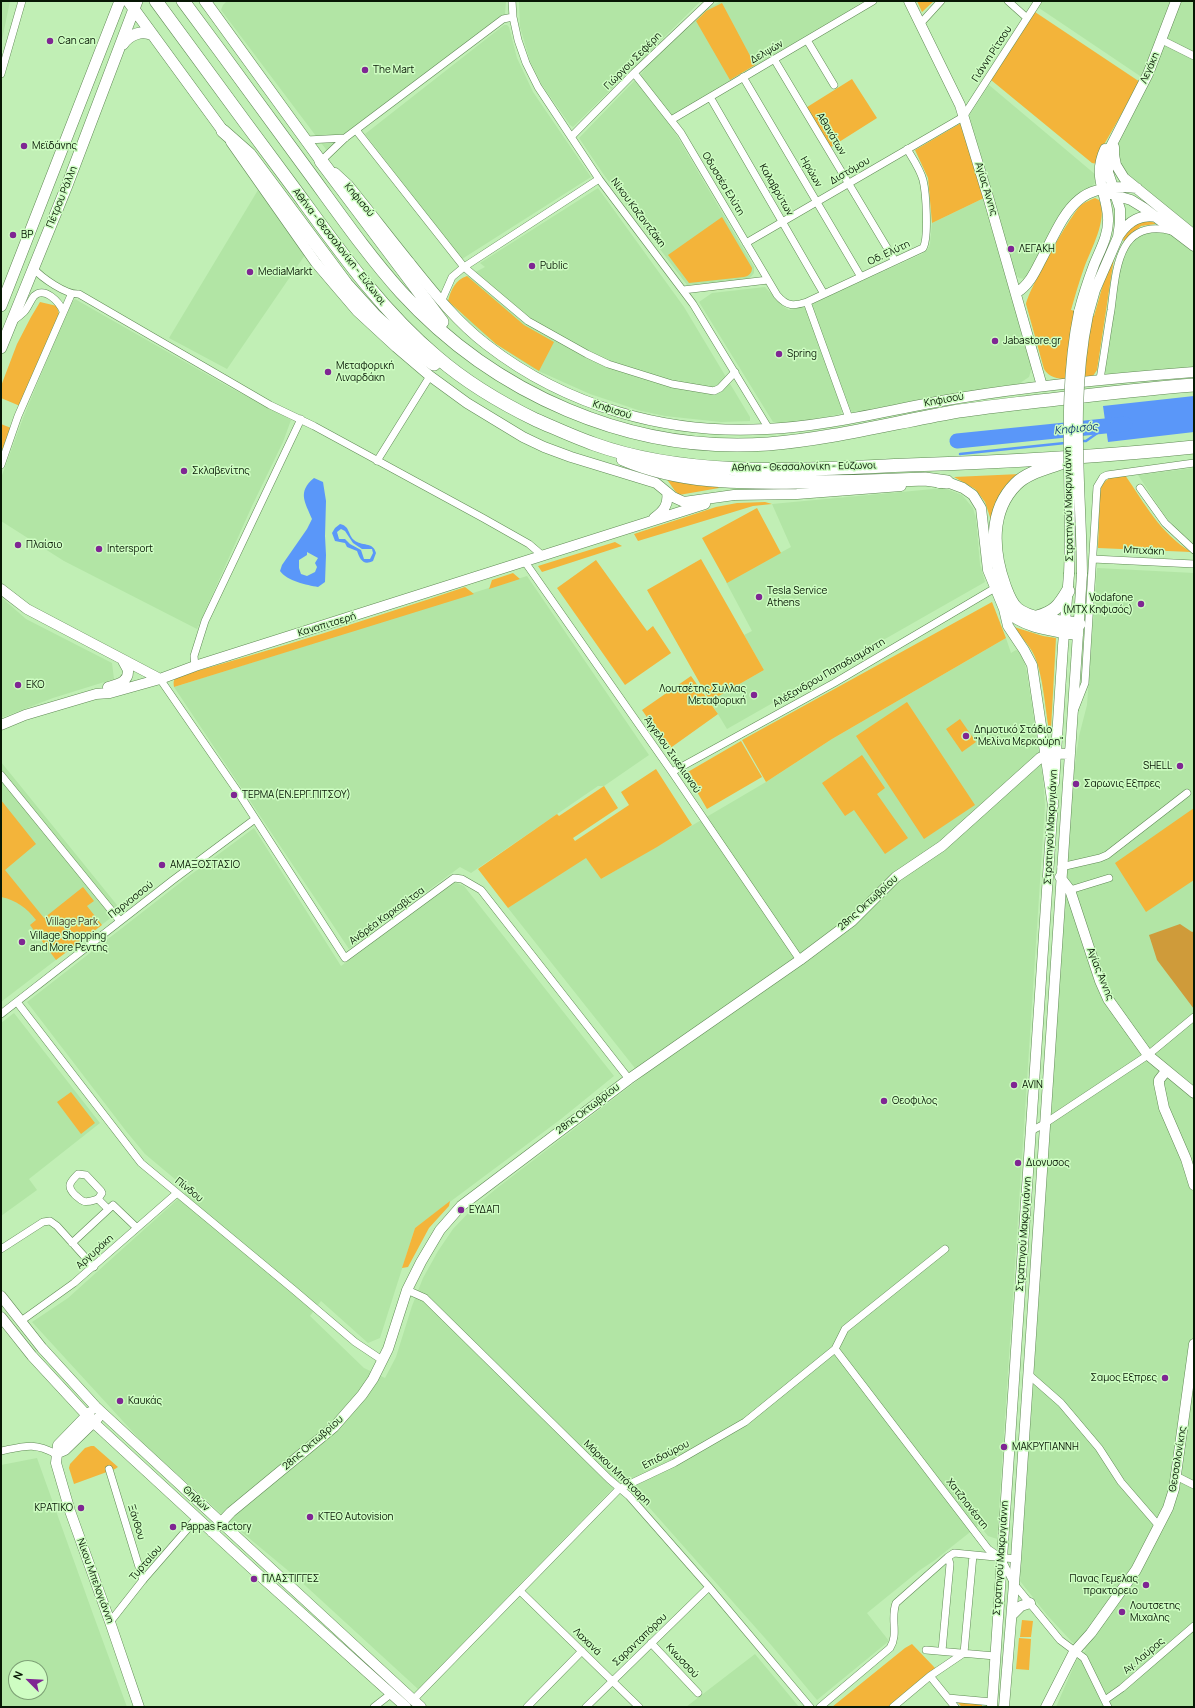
<!DOCTYPE html>
<html>
<head>
<meta charset="utf-8">
<style>
  body { margin:0 }
  #map { position:relative; width:1195px; height:1708px; overflow:hidden; background:#c1efb5; font-family:Manrope,sans-serif }
  canvas { display:block }
  .frame { position:absolute; inset:0; border:2px solid #071704; pointer-events:none }
  .north { position:absolute; left:8px; top:1660px; width:40px; height:40px; box-sizing:border-box; background:#cefdc2; border:1px solid #7ea176; border-radius:50%; rotate:294deg; font-size:11px; font-weight:700; line-height:16px; text-align:center; color:#071704 }
  .north::after { content:''; display:block; margin:auto; width:14px; height:18px; background:#7f2693; clip-path:polygon(50% 0,100% 100%,50% 72%,0 100%) }
</style>
</head>
<body>
<div id="map">
<canvas width="1195" height="1708"></canvas>
<div class="frame"></div>
<div class="north">N</div>
</div>
<script>
const g = document.querySelector('canvas').getContext('2d');
g.lineJoin = 'round';
function paint(path, color) {
  g.fillStyle = color;
  g.fill(path, 'evenodd');
}
function strokePath(path, color, width, dash) {
  g.strokeStyle = color;
  g.lineWidth = width;
  g.lineCap = dash ? 'butt' : 'round';
  g.setLineDash(dash || []);
  g.stroke(path);
}
function write(font, color, halo, rows, align = 'center') {
  g.font = font + ' Manrope,sans-serif';
  g.lineWidth = 3;
  g.setLineDash([]);
  g.textBaseline = 'middle';
  g.strokeStyle = halo;
  g.fillStyle = color;
  for (const [text, x, y, turn = 0] of rows) {
    g.save();
    g.translate(x, y);
    g.rotate((+turn || 0) * Math.PI / 180);
    g.textAlign = isNaN(turn) ? turn : align;
    if (halo) g.strokeText(text, 0, 0);
    g.fillText(text, 0, 0);
    g.restore();
  }
}
const built = new Path2D(`
  M1,1H10L1,45Z
  M227,1H506L505,14L328,152L221,10L223,5Z
  M519,1H701L573,127L570,125L542,85L530,61L520,27Z
  M721,1H868L672,116L640,76L641,74L648,65L705,10Z
  M1043,1H1173L1143,78L1039,8Z
  M1180,1H1194V231L1129,179L1119,165L1117,143Z
  M504,25H507L509,27L517,58L533,92L591,177L462,259L365,134Z
  M635,80L670,124L754,267V273L750,278L745,280L687,285L604,175L579,138Z
  M989,85L1096,175L1095,182L1092,187L1079,193L1070,202L1032,269L1025,279L1019,278L1015,274L969,116Z
  M598,188L684,307L750,417V421L721,422L665,416L641,411L590,394L534,369L496,344L467,320L449,296L454,286L460,280L485,267L480,263Z
  M258,190L305,255L227,369L169,338Z
  M984,198L1032,367L1029,377L1017,385L853,412L851,411L811,304L922,254L928,249L930,244L932,223Z
  M1151,231L1173,235L1194,250V369L1103,377L1119,268L1126,250L1136,237Z
  M765,287L784,307L789,310L804,307L808,311L842,410L841,414L785,424L773,422L699,302L712,293Z
  M75,299L229,387L291,420L283,442L252,506L197,629L64,561L1,521V478L23,418L71,302Z
  M1194,468V544L1188,540L1165,516L1138,475Z
  M944,488L962,495L973,508L976,519L980,564L985,582L727,729L710,701L764,670L744,635L752,631L726,582L791,547L772,504Z
  M1097,568L1194,573V1707H1056L1076,1661L1086,1650L1072,1642L1047,1615L1020,1581L1073,778L1079,736L1087,705Z
  M527,576L649,755L604,786H598L471,873L460,867L349,949L174,687Z
  M1,597L26,619L112,663L114,679L53,698L1,718Z
  M1006,638L1011,653L1016,650L1019,651L1024,661L1027,673L1043,779L1045,805L997,1539L988,1536L979,1525L935,1560L920,1570L867,1613L889,1641L817,1700L772,1646L623,1478L418,1689L297,1578L238,1529L143,1443L32,1322L68,1298L188,1190L145,1154L126,1131L27,1002L185,879L254,828L341,966L454,882L464,886L614,1076L561,1119L415,1228L380,1338L368,1343L321,1301L310,1316L364,1368L385,1378L396,1357L412,1306L423,1278L438,1251L453,1229L473,1208L497,1188L642,1077L508,908L586,857L601,879L766,782L832,739Z
  M1,762L121,910L1,1002Z
  M14,1013L100,1123L29,1179L37,1190L1,1216V1023Z
  M37,1458L93,1614L127,1707H1V1465ZM16,1668H40V1692H16Z
  M755,1654L799,1707H686Z`);
const green = new Path2D(`
  M917,1H934L922,12Z
  M722,3L755,65L730,80L696,21L706,11Z
  M1035,12L1140,82L1102,148L1097,164L1092,163L991,80Z
  M852,79L877,118L828,149L804,109Z
  M961,123L984,198L932,223L928,178L915,150Z
  M1095,198L1099,200C1109,218 1090,251 1084,268C1079,282 1075,296 1071,310L1094,316L1104,281L1114,258L1097,370L1093,376L1090,377C1075,378 1053,384 1044,369L1026,304C1030,287 1069,217 1081,205C1085,202 1090,200 1095,198Z
  M722,217L752,268C752,273 749,276 744,277L689,283L668,255Z
  M1149,221L1155,223V224L1141,226L1124,241L1123,240C1126,227 1137,223 1149,221Z
  M467,276L524,325L554,342L539,371L496,344L448,301C451,290 455,280 467,276Z
  M40,302L57,306L59,314L20,406L1,398V386L17,344L31,317Z
  M1,424L11,428L1,453Z
  M1020,474L991,520L985,502L975,489L954,477Z
  M1125,475C1145,504 1160,533 1191,552L1098,548L1100,491C1104,478 1112,476 1125,475Z
  M666,478L718,487L719,488L679,495L675,491Z
  M765,502L772,504L753,506L638,541L634,534L716,507L737,503Z
  M757,508L781,553L727,583L702,538Z
  M615,542L622,546L542,572L538,566Z
  M701,559L764,670L710,701L647,590Z
  M596,560L647,631L653,626L671,653L625,685L557,588Z
  M513,573L520,579L489,589L492,580Z
  M465,587L474,594L174,687C173,680 174,679 179,676C276,649 370,619 465,587Z
  M992,602L1006,638L832,739L766,782L742,740Z
  M1014,627L1043,636L1056,638L1051,729L1049,730C1045,708 1043,674 1034,655C1029,644 1020,637 1014,627Z
  M691,676L718,714L669,749L642,710Z
  M907,702L975,805L924,839L856,736Z
  M960,719L976,742L962,752L946,729Z
  M741,741L762,777L707,809L686,773Z
  M862,755L885,788L877,794L908,838L885,854L854,810L845,816L822,783Z
  M656,769L692,825L657,847L601,879L586,858L508,908L478,869L557,814L559,816L604,786L618,808L573,838L575,841L629,805L621,792Z
  M1,800L36,844L5,870L44,918L83,887L94,901L87,906L102,925L56,960L30,925L36,920C27,908 16,900 1,897Z
  M1194,808V880L1146,912L1115,863Z
  M71,1092L95,1123L81,1134L57,1102Z
  M450,1201L449,1206L429,1228L408,1267L402,1268L415,1228Z
  M91,1446H94L118,1467L115,1469L74,1484L69,1468L70,1464L85,1448Z
  M1022,1620L1033,1621L1031,1637H1020Z
  M1019,1638L1031,1639L1029,1670L1016,1669Z
  M912,1644L936,1669L890,1707H832L905,1648Z
  M982,1701V1707H962L957,1702Z`);
const forest = new Path2D(`
  M1180,924L1192,932L1194,931V1009L1157,960L1149,935Z`);
const water = new Path2D(`
  M1194,396V432L1108,442L1103,406Z
  M314,478L323,482L326,501L325,536L326,555L325,582L318,587C307,585 287,581 280,571L282,565L307,529L312,519C305,502 297,492 314,478ZM307,552L318,558L315,563L317,567L315,572L307,576L301,574L299,568V560L307,555Z
  M340,524C350,526 348,535 354,540C362,547 373,541 376,553L373,561C363,566 360,559 357,551L347,547L345,543L335,541L332,533L335,528ZM341,529L345,531L353,543L362,549H372L373,553L370,559H364L361,550L350,544L345,539H339L337,532Z`);
const stream = new Path2D(`
  M1080,441H1086L1106,427
  M960,454L1065,443`);
const river = new Path2D(`
  M957,441L1125,424`);
const street = new Path2D(`
  M512,1L513,17L518,40L526,63L538,87L599,179L693,304L769,429
  M1008,1L1027,18
  M920,24L941,1
  M807,40L834,85
  M1162,40L1194,56
  M774,59L895,261
  M634,73L681,133L777,295C787,307 794,306 807,302L923,248C929,238 926,192 923,180C920,169 913,159 907,149
  M1,74L22,1
  M743,77L861,277
  M710,97L824,294
  M671,120L873,1
  M356,130L464,267L528,321L587,354L608,364L672,384L714,391L720,388L735,372
  M571,137L634,73L710,1
  M307,140L345,138
  M321,161L345,138L503,19L513,17
  M746,243L963,117L1038,1
  M33,268C42,278 66,295 79,294L270,405L314,426L483,518L529,544L543,556
  M683,290L768,280
  M441,302L452,277L464,267L599,179
  M807,302L849,418
  M14,320C17,318 21,315 24,312C28,308 30,301 34,296C45,286 59,302 63,311
  M1100,379C1104,356 1107,333 1111,310C1116,272 1117,217 1172,231
  M377,461L430,376
  M1,465L18,416L71,295
  M1140,488L1165,523L1194,550
  M1093,559L1194,564
  M525,562L672,772L800,960
  M195,666L194,656L205,621L301,419
  M160,679L238,792L345,958L454,878L462,879L481,890L629,1079
  M1074,711L1085,683L1097,487L1103,477L1107,475L1194,463
  M672,772L834,683L995,588
  M1,775L120,921
  M1061,867L1100,858L1107,855L1187,793
  M1070,890L1109,878
  M17,1002L141,1163L294,1290L355,1342L382,1360
  M1,1014L173,880L255,819
  M1031,1131L1044,1124L1148,1055L1194,1017
  M98,1199C94,1200 87,1203 83,1201C80,1200 78,1197 75,1195C66,1186 70,1182 78,1174L86,1175L101,1191L102,1193L98,1199L108,1209
  M72,1243L113,1205L137,1228
  M1,1249L43,1222L50,1221L57,1226L94,1267
  M407,1290L425,1298L609,1479L629,1496L709,1587L810,1707
  M21,1321L74,1283L177,1193
  M835,1349L988,1549L1001,1558L1014,1584L1060,1640L1084,1658L1108,1707
  M1028,1374L1061,1403L1099,1448L1121,1482L1159,1526
  M1,1451C25,1446 34,1442 56,1454
  M109,1469L143,1580
  M1176,1476L1194,1485
  M520,1591L639,1707
  M110,1622L143,1580L197,1518
  M651,1643L698,1693
  M926,1650L995,1656
  M942,1651L950,1564L948,1557
  M930,1676L955,1707
  M948,1698L992,1702
  M413,1700L619,1489L674,1463L745,1422L835,1349L845,1329L945,1249
  M1105,1700L1122,1688L1194,1626
  M374,1707L392,1693
  M527,1707L582,1651
  M586,1707L709,1587
  M820,1707L890,1648C899,1634 890,1619 896,1603L948,1557L954,1553L1016,1559
  M893,1707L930,1676L964,1653L973,1555`);
const secondary = new Path2D(`
  M909,1L960,105L989,200L1042,386
  M231,142L316,263L357,311L396,347L430,376L467,403L523,437L544,447L571,457L656,483L673,497L684,502L734,495L797,494L901,486
  M1114,147V155L1116,165L1124,178L1194,235
  M335,173L348,185C369,211 389,237 410,263C434,293 457,322 487,345C567,407 668,435 767,429C830,426 896,408 959,398C1037,385 1115,378 1194,372
  M1111,194L1131,200L1144,208L1194,246
  M1119,235C1129,221 1140,214 1157,217
  M1016,293C1028,286 1034,274 1040,262C1066,213 1073,181 1137,188
  M1079,312C1083,296 1088,281 1094,265C1100,250 1109,235 1108,218C1107,193 1092,177 1105,149
  M1088,315L1095,290L1118,237L1120,223V209L1108,172V152L1148,74L1176,1
  M939,483L947,482L963,488L973,495L981,508L988,570L1004,609L1008,626L1024,650L1032,665L1053,806
  M654,518C664,511 669,504 667,492
  M1,589L27,609L160,679
  M1004,609C1023,629 1052,631 1078,635
  M108,687C118,684 129,682 128,670L122,659
  M1,725L25,715L96,694L110,693L160,679L195,666L705,504
  M1054,783L1063,646L1069,574
  M1060,877L1070,890L1100,981L1108,999L1148,1055L1194,1093
  M1166,1071L1159,1080V1084L1164,1108L1186,1159L1194,1185
  M1,1296L42,1348L96,1407L421,1707
  M1,1317L32,1356L93,1422L258,1574L406,1707
  M90,1412L58,1445L56,1463L70,1511L110,1622L139,1707
  M56,1454L65,1450L98,1418
  M212,1532L231,1512L334,1427L362,1395L373,1379L388,1349L407,1290L421,1262L440,1230L461,1206L629,1079L800,960L852,921L896,877L942,846L1040,758L1050,753L1068,754
  M1012,1615L1021,1606L1030,1603
  M992,1707L1053,801
  M1004,1707L1016,1559L1082,574
  M1046,1707L1074,1652L1091,1633L1136,1570L1168,1508L1174,1489L1194,1344`);
const primary = new Path2D(`
  M128,1L223,131
  M205,1L321,161
  M123,44C130,34 142,30 153,35
  M1,306L120,1
  M1,348L66,188L137,1`);
const highway = new Path2D(`
  M156,1C202,64 249,128 296,191C339,250 381,310 437,357C467,383 501,403 536,420C555,428 574,437 594,444C691,479 807,469 908,465C1004,462 1099,457 1194,447
  M183,1C224,56 264,111 305,167C336,209 366,253 401,292C494,394 630,454 768,444C831,439 892,423 953,412C979,408 1006,405 1031,402C1086,396 1140,389 1194,385
  M223,131L249,154L346,284L375,316L409,347L434,364
  M321,161L442,322
  M623,459C679,483 739,483 800,482C841,482 883,481 925,479L947,482
  M1063,462C1048,468 1028,472 1016,484C989,511 992,551 1004,585C1007,593 1010,603 1017,609C1030,620 1062,622 1079,624
  M1037,617C1055,612 1059,606 1068,591`);
const secondaryBridge = new Path2D(`
  M1069,574C1073,486 1061,399 1079,312
  M1082,574C1081,487 1070,401 1088,315`);
const markers = [
  [50,41,4,"#7f2693"],
  [365,70,4,"#7f2693"],
  [24,146,4,"#7f2693"],
  [13,235,4,"#7f2693"],
  [1011,249,4,"#7f2693"],
  [532,266,4,"#7f2693"],
  [250,272,4,"#7f2693"],
  [995,341,4,"#7f2693"],
  [779,354,4,"#7f2693"],
  [328,372,4,"#7f2693"],
  [184,471,4,"#7f2693"],
  [18,545,4,"#7f2693"],
  [99,549,4,"#7f2693"],
  [759,597,4,"#7f2693"],
  [1141,604,4,"#7f2693"],
  [18,685,4,"#7f2693"],
  [754,695,4,"#7f2693"],
  [966,736,4,"#7f2693"],
  [1180,766,4,"#7f2693"],
  [1076,784,4,"#7f2693"],
  [234,795,4,"#7f2693"],
  [162,865,4,"#7f2693"],
  [22,942,4,"#7f2693"],
  [1014,1085,4,"#7f2693"],
  [884,1101,4,"#7f2693"],
  [1018,1163,4,"#7f2693"],
  [461,1210,4,"#7f2693"],
  [1165,1378,4,"#7f2693"],
  [120,1401,4,"#7f2693"],
  [1004,1447,4,"#7f2693"],
  [81,1508,4,"#7f2693"],
  [310,1517,4,"#7f2693"],
  [173,1527,4,"#7f2693"],
  [254,1579,4,"#7f2693"],
  [1146,1585,4,"#7f2693"],
  [1122,1612,4,"#7f2693"]
];
const poiNames = [
  ["Can can",58,41],
  ["The Mart",373,70],
  ["Μεϊδάνης",32,146],
  ["BP",21,235],
  ["ΛΕΓΑΚΗ",1019,249],
  ["Public",540,266],
  ["MediaMarkt",258,272],
  ["Jabastore.gr",1003,341],
  ["Spring",787,354],
  ["Μεταφορική",336,366],
  ["Λιναρδάκη",336,378],
  ["Σκλαβενίτης",192,471],
  ["Πλαίσιο",26,545],
  ["Intersport",107,549],
  ["Tesla Service",767,591],
  ["Athens",767,603],
  ["Vodafone",1133,598,"right"],
  ["(MTX Κηφισός)",1133,610,"right"],
  ["EKO",26,685],
  ["Λουτσέτης Συλλας",746,689,"right"],
  ["Μεταφορική",746,701,"right"],
  ["Δημοτικό Στάδιο",974,730],
  ["\"Μελίνα Μερκούρη\"",974,742],
  ["SHELL",1172,766,"right"],
  ["Σαρωνις Εξπρες",1084,784],
  ["ΤΕΡΜΑ(ΕΝ.ΕΡΓ.ΠΙΤΣΟΥ)",242,795],
  ["ΑΜΑΞΟΣΤΑΣΙΟ",170,865],
  ["Village Shopping",30,936],
  ["and More Ρεντης",30,948],
  ["AVIN",1022,1085],
  ["Θεοφιλος",892,1101],
  ["Διονυσος",1026,1163],
  ["ΕΥΔΑΠ",469,1210],
  ["Σαμος Εξπρες",1157,1378,"right"],
  ["Καυκάς",128,1401],
  ["ΜΑΚΡΥΓΙΑΝΝΗ",1012,1447],
  ["ΚΡΑΤΙΚΟ",73,1508,"right"],
  ["ΚΤΕΟ Autovision",318,1517],
  ["Pappas Factory",181,1527],
  ["ΠΛΑΣΤΙΓΓΕΣ",262,1579],
  ["Πανας Γεμελας",1138,1579,"right"],
  ["πρακτορειο",1138,1591,"right"],
  ["Λουτσετης",1130,1606],
  ["Μιχαλης",1130,1618]
];
const streetNames = [
  ["Δελψών",767,52,-30],
  ["Γιάννη Ρίτσου",992,54,-57],
  ["Γιώργου Σεφέρη",633,61,-45],
  ["Λεγάκη",1150,68,-66],
  ["Αθανάτων",831,134,59],
  ["Διστόμου",850,171,-30],
  ["Ηρώων",811,172,60],
  ["Οδυσσέα Ελύτη",723,184,59],
  ["Αγίας Άννης",986,189,73],
  ["Καλαβρύτων",776,190,60],
  ["Πέτρου Ράλλη",62,197,-68],
  ["Κηφισού",359,200,50],
  ["Νίκου Καζαντζάκη",638,213,53],
  ["Αθήνα - Θεσσαλονίκη - Εύζωνοι",339,247,52],
  ["Οδ. Ελύτη",889,253,-25],
  ["Κηφισού",944,400,-10],
  ["Κηφισού",612,410,18],
  ["Αθήνα - Θεσσαλονίκη - Εύζωνοι",804,467,-1],
  ["Στρατηγού Μακρυγιάννη",1069,504,-91],
  ["Μπιχάκη",1144,551,3],
  ["Καναπιτσερή",327,625,-17],
  ["Αλέξανδρου Παπαδιαμάντη",829,673,-30],
  ["Άγγελου Σικελιανού",672,755,55],
  ["Στρατηγού Μακρυγιάννη",1051,827,-87],
  ["Παρνασσού",131,900,-38],
  ["28ης Οκτωβρίου",868,903,-42],
  ["Ανδρέα Καρκαβίτσα",387,916,-36],
  ["Αγίας Άννης",1100,974,68],
  ["28ης Οκτωβρίου",588,1109,-37],
  ["Πίνδου",189,1190,39],
  ["Στρατηγού Μακρυγιάννη",1024,1234,-86],
  ["Αργυράκη",95,1252,-42],
  ["28ης Οκτωβρίου",313,1443,-41],
  ["Επιδαύρου",666,1455,-27],
  ["Θεσσαλονίκης",1178,1459,-81],
  ["Μάρκου Μπότσαρη",617,1473,44],
  ["Θηβών",196,1499,43],
  ["Χατζηανέστη",967,1504,52],
  ["Ξάνθου",136,1522,73],
  ["Στρατηγού Μακρυγιάννη",1001,1558,-86],
  ["Τυρταίου",146,1563,-49],
  ["Νίκου Μπελογιάννη",95,1581,70],
  ["Σαρανταπόρου",640,1640,-44],
  ["Λαχανά",587,1642,44],
  ["Αγ. Λαύρας",1144,1656,-40],
  ["Κνωσσού",682,1661,47]
];
const parkNames = [
  ["Village Park",72,922]
];
const waterNames = [
  ["Κηφισός",1076,429,-6]
];
paint(built, '#b2e5a5');
paint(green, '#f3b43a');
paint(forest, '#cf9b3a');
paint(water, '#5a97f9');
strokePath(stream, '#5a97f9', 2.5);
strokePath(river, '#5a97f9', 15);
strokePath(street, '#608a55', 8);
strokePath(secondary, '#608a55', 11);
strokePath(primary, '#608a55', 12);
strokePath(highway, '#608a55', 14);
strokePath(street, '#fff', 7);
strokePath(secondary, '#fff', 10);
strokePath(primary, '#fff', 11);
strokePath(highway, '#fff', 13);
strokePath(secondaryBridge, '#608a55', 11, []);
strokePath(secondaryBridge, '#fff', 10);
for (const [x, y, r, color] of markers) {
  const dot = new Path2D();
  dot.arc(x, y, r, 0, 2 * Math.PI);
  g.fillStyle = color;
  g.fill(dot);
  strokePath(dot, '#cefdc2', 1.5);
}
write('10px', '#071704', '#cefdc2', poiNames, 'left');
write('10px', '#071704', '#cefdc2', streetNames);
write('10px', '#433722', '#cefdc2', parkNames);
write('italic 11px', '#133a76', '#cefdc2', waterNames);
</script>
</body>
</html>
